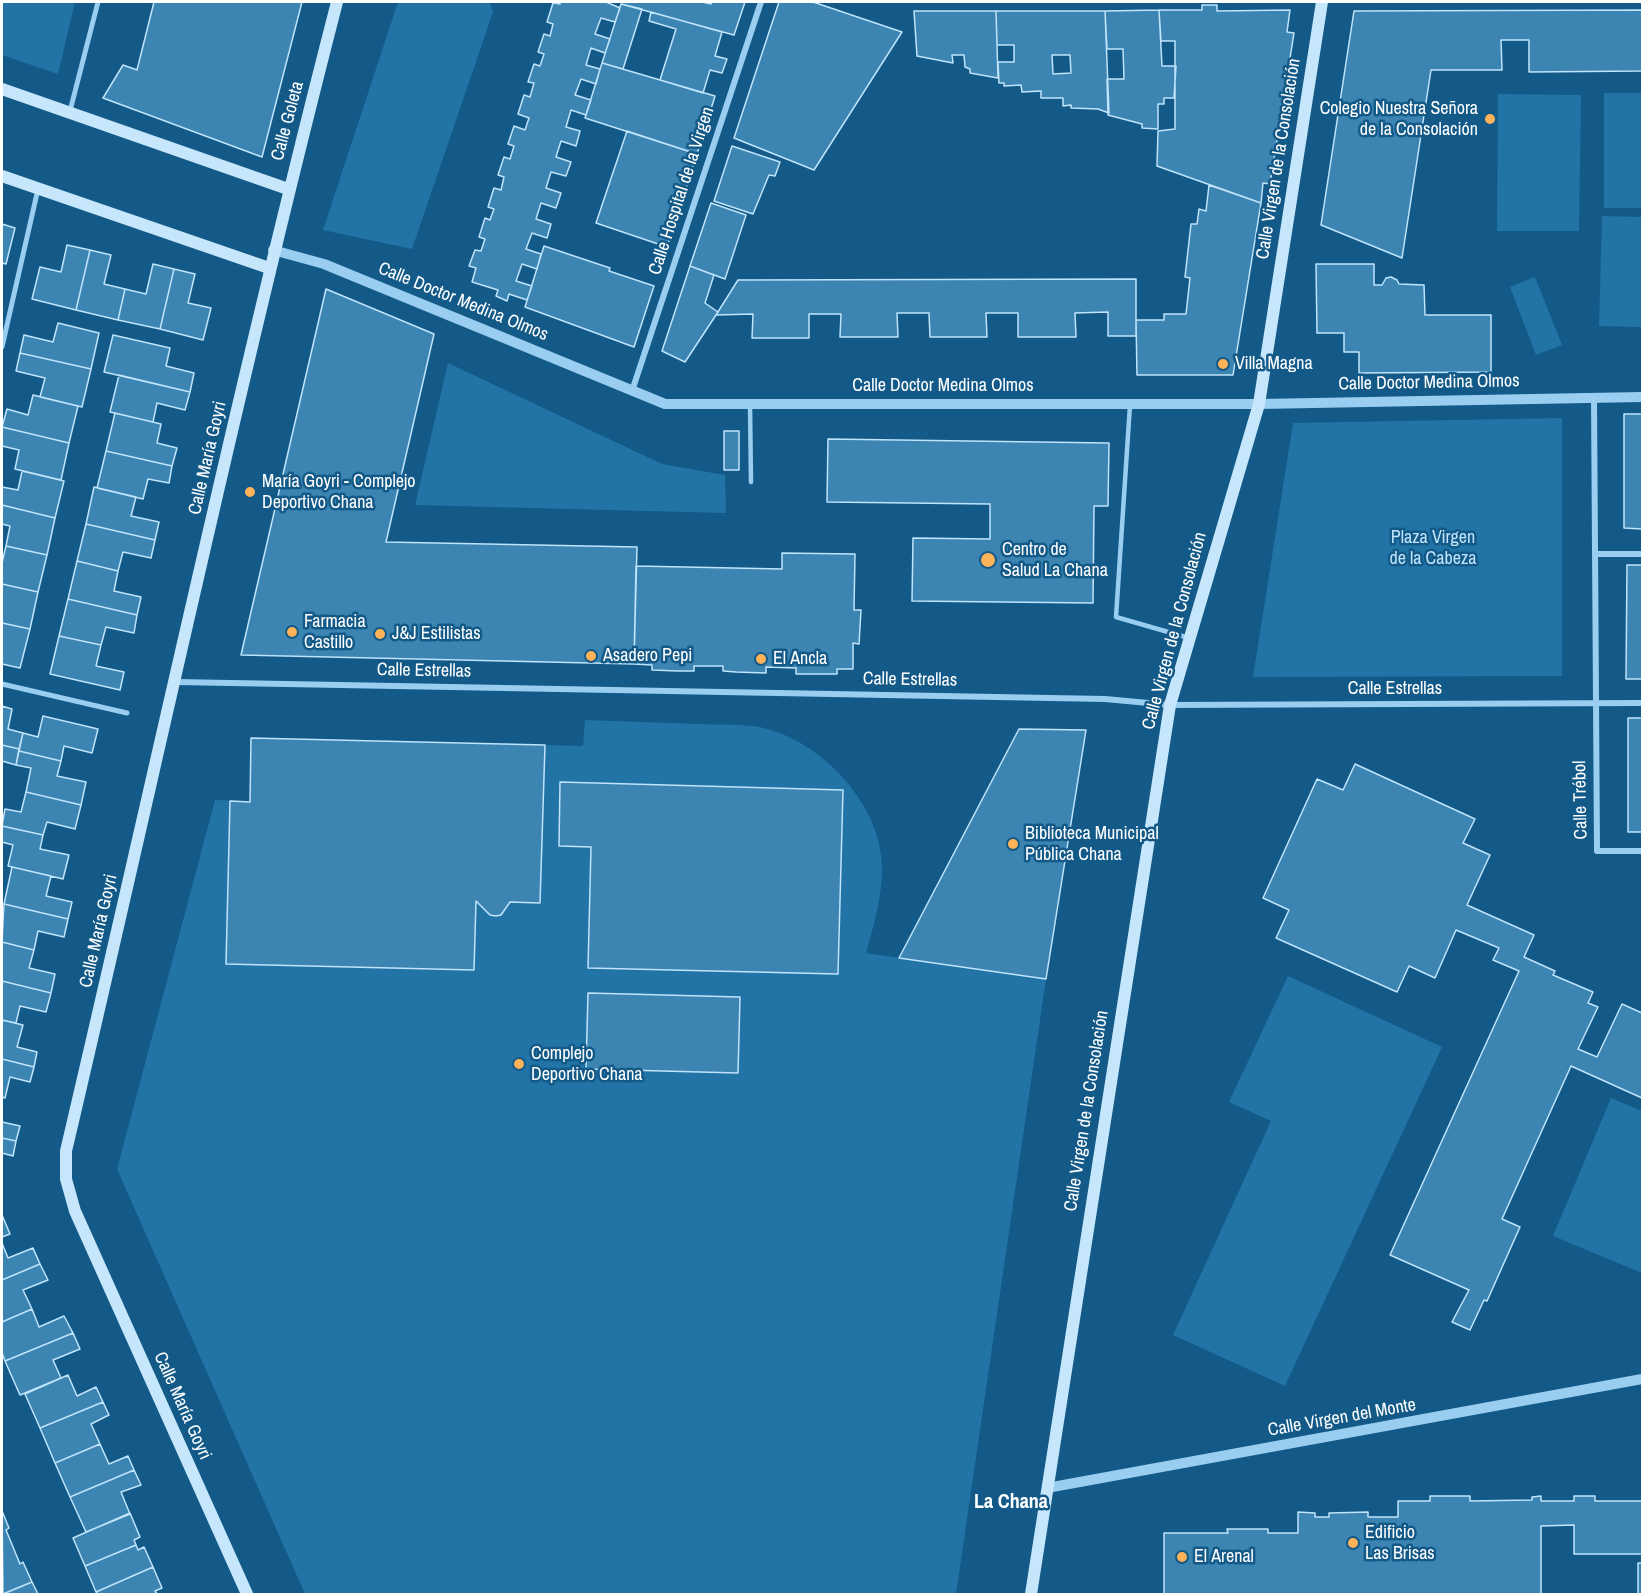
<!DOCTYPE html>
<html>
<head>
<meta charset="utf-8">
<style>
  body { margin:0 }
  #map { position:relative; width:1644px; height:1596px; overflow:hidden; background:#135a88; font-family:"Archivo Narrow",sans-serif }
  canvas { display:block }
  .frame { position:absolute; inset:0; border:3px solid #fff; pointer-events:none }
</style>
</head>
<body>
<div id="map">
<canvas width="1644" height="1596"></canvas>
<div class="frame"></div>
</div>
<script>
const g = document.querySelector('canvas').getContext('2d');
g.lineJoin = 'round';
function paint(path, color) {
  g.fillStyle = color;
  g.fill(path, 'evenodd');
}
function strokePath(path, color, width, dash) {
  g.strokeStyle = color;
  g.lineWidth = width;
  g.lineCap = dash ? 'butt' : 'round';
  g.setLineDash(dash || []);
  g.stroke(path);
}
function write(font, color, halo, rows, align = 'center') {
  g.font = font + ' "Archivo Narrow",sans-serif';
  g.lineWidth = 5;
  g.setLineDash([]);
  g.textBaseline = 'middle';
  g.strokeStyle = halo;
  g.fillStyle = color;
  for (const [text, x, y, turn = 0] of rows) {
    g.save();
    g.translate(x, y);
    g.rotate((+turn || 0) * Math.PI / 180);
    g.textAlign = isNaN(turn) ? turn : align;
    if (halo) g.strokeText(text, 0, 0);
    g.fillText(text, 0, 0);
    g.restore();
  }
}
const green = new Path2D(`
  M2,2H75L58,74L2,55Z
  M398,2H490L493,12L412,249L323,230Z
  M1604,93H1642V208H1604Z
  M1498,94L1581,95L1579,231H1497Z
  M1602,216L1642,217V327L1599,326Z
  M1535,277L1562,345L1536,355L1510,287Z
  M448,363L662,464L725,475L726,513L415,505Z
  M1562,418V676L1253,677L1293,423Z
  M585,720C623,721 661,723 699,724C717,725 736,724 753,726C817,735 882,803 882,868C882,898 874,924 866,953L1046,979L956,1594H305L117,1169L215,800L250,801L251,738L583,746Z
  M1288,976L1442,1047L1285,1386L1173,1335L1271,1121L1229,1102Z
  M1611,1098L1642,1111V1273L1553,1236Z`);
const building = new Path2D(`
  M154,2H302L262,157L103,98L123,65L137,70Z
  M560,2H606L620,8L615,22L601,18L595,34L610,39L605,53L591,48L586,65L600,69L596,84L581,79L575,95L591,100L586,115L571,110L566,127L580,131L576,146L561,141L556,157L571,162L566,176L551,172L546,188L561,193L556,208L541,203L536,219L551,224L547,238L532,233L526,249L541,254L537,269L522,264L516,281L532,286L527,300L509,294L507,301L496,296L498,290L472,282L476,268L469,266L475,250L481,251L485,239L479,237L485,218L490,220L494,209L488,207L494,188L501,190L504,177L498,175L504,157L510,159L514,146L508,144L514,126L525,130L529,118L518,114L524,95L530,97L534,83L528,82L534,64L540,66L544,54L538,52L544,34L550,36L553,24L547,22L553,3L560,4Z
  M622,2H702L711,4L712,2H745L734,35L621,4Z
  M779,2H813L902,32L814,170L734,138Z
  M621,4L642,9L623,69L602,63Z
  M1202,5H1217V11L1290,10L1287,32L1294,33L1270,184L1263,183L1261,203L1157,166L1158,131L1175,129V41H1161L1159,10H1202Z
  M1159,10L1162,66H1176L1174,98H1164V104H1158V129L1142,128V124L1108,115L1107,79H1124L1123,49H1107L1105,11Z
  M1642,10V71L1529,72V40H1501L1502,70H1431L1402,258L1321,225L1354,11Z
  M914,11H996L998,78L970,73V69L965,67L964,55H952L953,63L917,56Z
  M996,11H1105L1109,113L1098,109L1071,108V105L1063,106V98H1041V91L1022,92L1021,85L1004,86V83H999L998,62H1014V45H997ZM1052,55H1070L1071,73L1053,74Z
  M651,12L722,32L715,56L727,59L722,73L710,70L703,93L660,80L676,29L649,21Z
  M602,63L715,96L697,154L585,118Z
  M627,131L697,154L667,247L596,223Z
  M732,146L780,162L775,176L769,175L753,214L714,201Z
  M1209,185L1261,203L1233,375H1137L1136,320H1164V314H1186L1190,278L1185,277L1191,224H1197L1199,209L1206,211Z
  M711,203L746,215L725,279L690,266Z
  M2,224L15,228L6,264L2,263Z
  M67,245L90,250L76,310L32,299L40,267L61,272Z
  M544,246L610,268L609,271L654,286L634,347L525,307Z
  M90,250L111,255L104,284L125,289L118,320L76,310Z
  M153,264L174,269L160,329L118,320L125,289L146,294Z
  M1316,264H1374V285H1382L1386,278L1391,277L1397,280L1399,284L1424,285L1425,315H1491V372L1359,373V352H1344V333H1317Z
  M690,266L714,275L705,303L718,312L685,362L662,351Z
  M174,269L195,274L188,303L211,308L203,340L160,329Z
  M1136,279V336H1108V312L1075,313L1076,337H1018V313H986L987,337H930L929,313H897L898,337H840L841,314H809V338H752L753,314L716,315L738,280Z
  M326,289L434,334L386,542L637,547L634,664L241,655Z
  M58,323L99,333L91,369L20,353L24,335L53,342Z
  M113,335L170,348L166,366L194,373L190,392L104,372Z
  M20,353L91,369L82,407L40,397L45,378L16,371Z
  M119,375L190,392L185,410L157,403L153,422L110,412Z
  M33,395L78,406L69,443L2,427L7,409L28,415Z
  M115,413L161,424L157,443L177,448L172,466L106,451Z
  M1624,414H1642V529L1624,528Z
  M2,427L69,443L61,480L15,469L19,450L2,446Z
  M724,431H739V470H724Z
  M828,439L1109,443L1108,506H1094L1093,603L912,601L913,538L990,539V504L827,502Z
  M106,451L172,466L169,483L148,479L143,499L97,488Z
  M22,471L64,481L55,518L2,505V487L18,490Z
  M94,487L136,497L131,516L159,522L155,540L86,524Z
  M2,505L55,518L47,555L6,546L10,526L2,524Z
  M86,524L155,540L151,558L123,552L118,571L77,561Z
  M6,546L47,555L38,592L2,584V563Z
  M782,553L855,554L854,610H861L859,644L853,643V669H837V674H796V668L766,667V673L736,672L723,671V666H694V671H678L652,670V665L634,664L636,566L782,569Z
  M77,561L118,571L114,591L141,597L137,615L68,599Z
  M1627,565H1642V679H1626Z
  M2,584L38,592L30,629L2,623Z
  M68,599L137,615L134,633L106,627L101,645L59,636Z
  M2,623L30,629L20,668L2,664Z
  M59,636L101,645L96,666L124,672L120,690L50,674Z
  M2,706L12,709L8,729L23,733L19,749L2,745Z
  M43,716L98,729L92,753L64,746L61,761L19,751L23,733L38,737Z
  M1628,718H1642V832H1628Z
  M1019,729L1086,730L1046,979L899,958Z
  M251,738L545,745L540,903L510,902L501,915L496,916L490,915L476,901L474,970L226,964L230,801L250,802Z
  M2,745L19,749L16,765L2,761Z
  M19,751L61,761L57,776L86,782L81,805L26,792L31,768L16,765Z
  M1355,764L1475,819L1463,843L1490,855L1467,905L1534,935L1524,957L1555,971L1553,975L1593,992L1588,1003L1598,1007L1578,1049L1597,1057L1622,1004L1642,1013V1098L1571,1066L1502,1219L1520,1227L1487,1301L1484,1300L1470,1330L1452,1322L1469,1290L1390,1255L1519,971L1493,960L1499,948L1456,930L1435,978L1409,966L1397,992L1276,938L1289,910L1263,898L1317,779L1343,790Z
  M560,782L843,790L838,974L588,968L591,847L559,846Z
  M26,792L81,805L75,829L47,822L43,835L2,826L5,809L21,812Z
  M2,826L43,835L40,849L69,855L63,879L8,866L13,845L2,842Z
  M12,867L51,876L46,896L72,902L68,919L4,904Z
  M4,904L68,919L64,937L38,931L34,950L2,942Z
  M2,942L34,950L29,968L55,974L51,993L2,981Z
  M2,981L51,993L46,1012L20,1006L16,1023L2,1020Z
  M588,993L740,997L738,1073L586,1069Z
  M2,1020L23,1025L17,1047L37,1052L34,1067L2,1059Z
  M2,1059L34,1067L30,1082L10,1077L5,1098L2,1097Z
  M2,1122L20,1126L16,1141L2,1138Z
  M2,1138L16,1141L13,1156L2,1153Z
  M2,1215L10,1234L2,1237Z
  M2,1243L8,1258L33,1248L40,1264L2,1280Z
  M40,1264L48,1280L23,1290L32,1309L2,1322V1280Z
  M32,1309L39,1327L64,1316L73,1333L5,1361L2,1353V1322Z
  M73,1333L80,1349L53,1360L61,1378L20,1395L5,1361Z
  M68,1375L77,1396L96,1387L103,1402L40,1428L25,1394Z
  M103,1402L109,1415L91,1424L100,1444L55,1463L40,1428Z
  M100,1444L109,1464L128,1456L134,1470L70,1497L55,1463Z
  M134,1470L141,1485L121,1492L130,1514L86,1532L70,1497Z
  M1430,1496H1470V1501L1532,1500V1497L1541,1496V1501H1574V1496H1595V1501H1642V1554H1574V1525L1541,1526V1594H1164V1533H1228L1227,1529H1268V1533H1298V1512L1315,1513V1517H1329V1513L1368,1512V1517H1398V1501H1430Z
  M2,1511L9,1528L6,1530L20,1564L23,1562L32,1582L3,1594Z
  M130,1513L140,1537L134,1540L136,1545L85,1566L73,1538Z
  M136,1545L138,1550L144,1547L153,1567L96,1592L85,1566Z
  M1638,1563H1642V1594H1638Z
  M153,1567L162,1588L155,1591L157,1594H97L96,1592Z
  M32,1582L38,1594H3L10,1591Z`);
const service = new Path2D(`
  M750,405L751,482
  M1130,405L1116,617L1189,638`);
const pedestrian = new Path2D(`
  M70,111L98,2
  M2,347L38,189
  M2,684L127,713`);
const minor = new Path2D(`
  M632,391L761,2
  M1594,398L1597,851H1642
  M1596,554H1642
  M176,682L1105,699L1170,705L1642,703`);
const tertiary = new Path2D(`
  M273,250L324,264L665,404H1259L1642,397
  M1047,1488L1642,1379`);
const secondary = new Path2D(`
  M2,89L288,189
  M2,176L269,268
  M247,1594L75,1211L66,1179V1151C156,768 239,382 337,2
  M1031,1594L1170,705L1259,404L1322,2`);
const markers = [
  [1490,119,6,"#ffb257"],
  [1223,364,6,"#ffb257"],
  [250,492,6,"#ffb257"],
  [988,560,8,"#ffb257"],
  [292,632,6,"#ffb257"],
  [380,634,6,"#ffb257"],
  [591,656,6,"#ffb257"],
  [761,659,6,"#ffb257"],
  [1013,844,6,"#ffb257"],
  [519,1064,6,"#ffb257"],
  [1353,1543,6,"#ffb257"],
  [1182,1557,6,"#ffb257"]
];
const poiNames = [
  ["Colegio Nuestra Señora",1478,109,"right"],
  ["de la Consolación",1478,130,"right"],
  ["Villa Magna",1235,364],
  ["María Goyri - Complejo",262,482],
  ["Deportivo Chana",262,503],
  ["Centro de",1002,550],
  ["Salud La Chana",1002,571],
  ["Farmacia",304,622],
  ["Castillo",304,643],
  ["J&J Estilistas",392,634],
  ["Asadero Pepi",603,656],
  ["El Ancla",773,659],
  ["Biblioteca Municipal",1025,834],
  ["Pública Chana",1025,855],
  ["Complejo",531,1054],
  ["Deportivo Chana",531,1075],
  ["Edificio",1365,1533],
  ["Las Brisas",1365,1554],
  ["El Arenal",1194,1557]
];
const streetNames = [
  ["Calle Goleta",288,121,-75],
  ["Calle Virgen de la Consolación",1279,159,-81],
  ["Calle Hospital de la Virgen",682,191,-72],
  ["Calle Doctor Medina Olmos",463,302,22],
  ["Calle Doctor Medina Olmos",1429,383,-1],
  ["Calle Doctor Medina Olmos",943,386],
  ["Calle María Goyri",208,458,-77],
  ["Calle Virgen de la Consolación",1175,631,-75],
  ["Calle Estrellas",424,671,1],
  ["Calle Estrellas",910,680,1],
  ["Calle Estrellas",1395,689],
  ["Calle Trébol",1581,800,-91],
  ["Calle María Goyri",99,931,-77],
  ["Calle Virgen de la Consolación",1087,1111,-81],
  ["Calle María Goyri",182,1406,66],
  ["Calle Virgen del Monte",1342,1418,-10]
];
const parkNames = [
  ["Plaza Virgen",1433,538],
  ["de la Cabeza",1433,559]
];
const neighbourhoodNames = [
  ["La Chana",1011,1503]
];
paint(green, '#2273a6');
paint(building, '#3c84b2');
strokePath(building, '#bfe4fb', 1.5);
strokePath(service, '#99cef0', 4.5);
strokePath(pedestrian, '#99cef0', 5);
strokePath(minor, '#99cef0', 6);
strokePath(tertiary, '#99cef0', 10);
strokePath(secondary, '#c6e6fb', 12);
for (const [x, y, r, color] of markers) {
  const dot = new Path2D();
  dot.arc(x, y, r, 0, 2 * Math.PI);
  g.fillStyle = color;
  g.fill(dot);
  strokePath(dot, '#135a88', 2);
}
write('18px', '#fff', '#135a88', poiNames, 'left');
write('18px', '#fff', '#135a88', streetNames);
write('18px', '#bfe4fb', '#135a88', parkNames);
write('bold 20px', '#fff', '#135a88', neighbourhoodNames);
</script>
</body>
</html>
